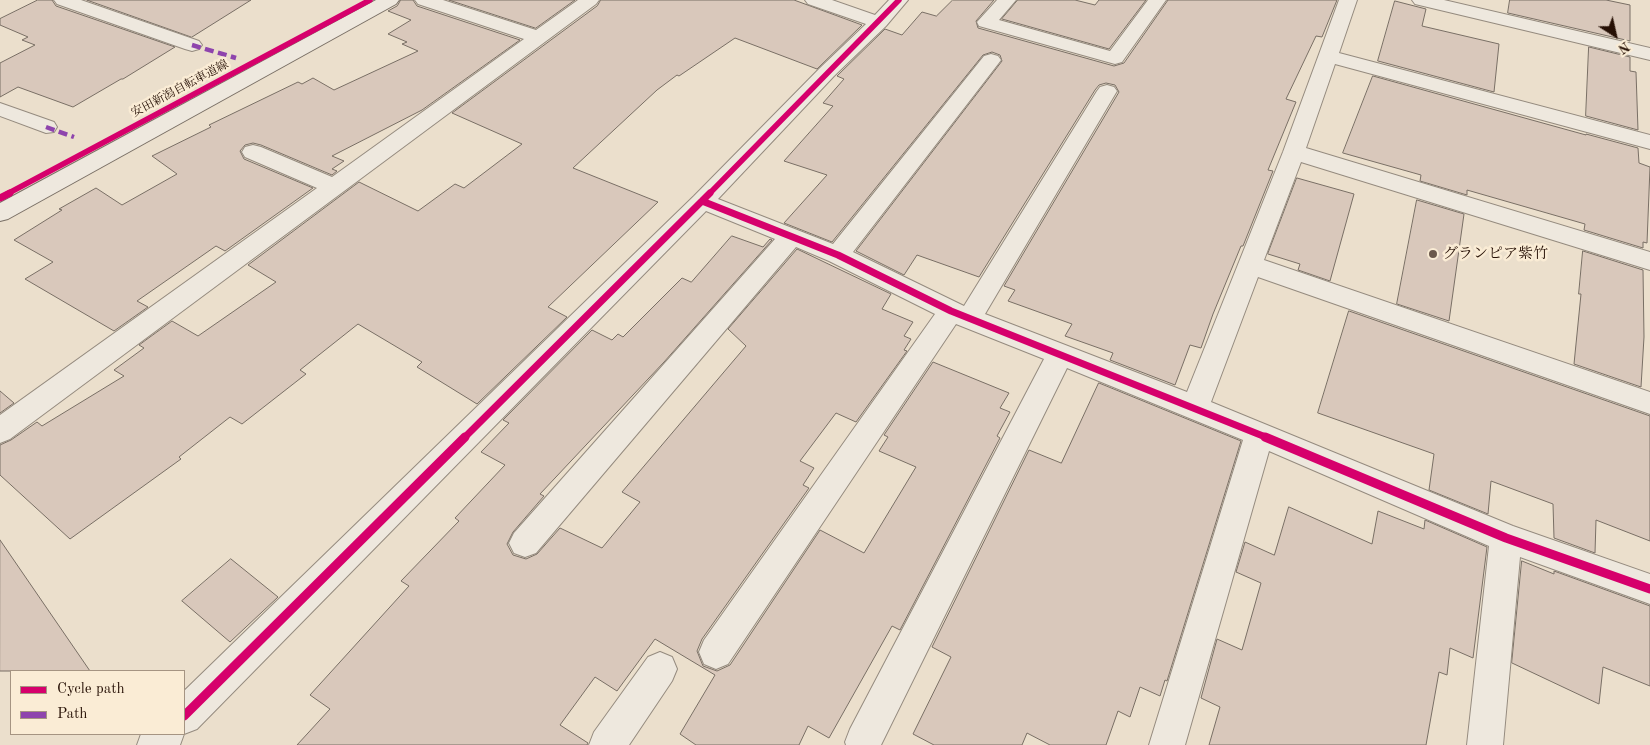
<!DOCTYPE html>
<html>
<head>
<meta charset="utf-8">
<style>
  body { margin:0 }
  #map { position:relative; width:1650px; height:745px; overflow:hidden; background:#ebdfcc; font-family:"Old Standard TT",serif }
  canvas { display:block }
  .legend { position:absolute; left:10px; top:670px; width:175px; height:65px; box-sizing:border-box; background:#faecd5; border:1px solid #a59482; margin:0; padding:6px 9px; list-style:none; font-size:15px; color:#261005 }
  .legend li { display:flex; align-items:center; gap:10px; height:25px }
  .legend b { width:25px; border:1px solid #a59482 }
  .north { position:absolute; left:1590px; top:10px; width:50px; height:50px; -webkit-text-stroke:4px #faecd5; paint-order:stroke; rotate:145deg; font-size:14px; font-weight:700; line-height:20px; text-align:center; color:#261005 }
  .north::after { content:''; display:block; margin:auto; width:18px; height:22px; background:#261005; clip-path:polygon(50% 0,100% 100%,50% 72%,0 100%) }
</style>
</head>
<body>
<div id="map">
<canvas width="1650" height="745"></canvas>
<ul class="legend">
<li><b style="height:6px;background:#d6006c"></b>Cycle path</li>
<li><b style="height:6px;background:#8e44ad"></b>Path</li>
</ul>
<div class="north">N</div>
</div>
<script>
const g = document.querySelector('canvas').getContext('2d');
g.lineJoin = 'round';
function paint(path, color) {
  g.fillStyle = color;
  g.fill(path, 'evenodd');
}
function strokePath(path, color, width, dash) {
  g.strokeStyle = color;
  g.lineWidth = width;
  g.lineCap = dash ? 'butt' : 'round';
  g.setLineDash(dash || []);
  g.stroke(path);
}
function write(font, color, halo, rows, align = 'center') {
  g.font = font + ' "Old Standard TT","Noto Serif JP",serif';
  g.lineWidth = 5;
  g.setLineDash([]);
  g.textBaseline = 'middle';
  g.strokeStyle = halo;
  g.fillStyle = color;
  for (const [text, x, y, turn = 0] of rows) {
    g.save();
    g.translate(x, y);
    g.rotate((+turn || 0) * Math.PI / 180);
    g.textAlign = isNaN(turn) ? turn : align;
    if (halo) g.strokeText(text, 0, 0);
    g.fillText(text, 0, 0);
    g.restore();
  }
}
const building = new Path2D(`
  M38,0H52L56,6L175,47L123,79H121L73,107L18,87L0,97V63L35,45L22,40L28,37L0,25V19Z
  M87,0H251L192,37Z
  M401,0H413L417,6L520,40L422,110L332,156L344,161L332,169L337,171L332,175L261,145L253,143L245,145L240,151L244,159L313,188L225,251L216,246L137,301L148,307L114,331L25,279L53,262L14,240L62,210L59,209L96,188L122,205L177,174L152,156L211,127L209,125L298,82L302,84L313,78L334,90L418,51L402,44L407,42L388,34L411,20L388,11L397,6Z
  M449,0H575L536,28Z
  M601,0H794L862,25L817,69L735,38L679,76L677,75L657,90L573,168L658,202L548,307L567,317L477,404L417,367L422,362L358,324L300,370L306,374L242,424L230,417L179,457L181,459L70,539L0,475V445L11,440L37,422L42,426L124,376L114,370L144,348L139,345L172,321L198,336L276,282L248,265L359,182L418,211L455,184L464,188L522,144L452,113L597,6Z
  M953,0H994L976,21L978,28L1114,66L1124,63L1168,0H1337L1322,37L1316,36L1286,99L1296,102L1268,170L1273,171L1243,246H1241L1213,314L1201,348L1190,345L1175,385L1110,360L1113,353L1065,336L1072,324L1008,301L1015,290L1004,286L1119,92L1115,85L1106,83L1099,85L1095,90L979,277L917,255L904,275L856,251L1002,61L1000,55L992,52L983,55L832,242L784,223L827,175L784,161L833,106L823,103L844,79L837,76L885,29L902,35L922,12L936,16Z
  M1018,0H1075L1095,5L1099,0H1146L1109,49L1002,19Z
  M1510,0H1606L1630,5V41L1508,13Z
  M1395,1L1426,9L1422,26L1499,44L1494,92L1378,61Z
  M1589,47L1630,57V71L1636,72L1638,130L1586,116Z
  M1373,76L1586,135V134L1638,148L1639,163L1650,167L1647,243L1643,242V248L1584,230L1585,224L1467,190V195L1420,181L1421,175L1343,153Z
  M1297,178L1354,194L1330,281L1298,270L1300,264L1268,254Z
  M1417,200L1464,214L1449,321L1397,304Z
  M732,236L763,247L770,239L772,240L664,362L540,494L544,496L513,532L507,544L513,555L526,559L537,554L560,528L602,548L640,502L622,492L746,346L728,329L797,249L891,294L882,309L913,322L904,336L911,339L904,350L907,351L856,422L836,413L800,461L814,468L803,485L809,488L702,639L697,651L703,666L717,671L730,665L820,530L864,553L916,467L879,451L888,437L884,435L933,362L1009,393L1000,408L1010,412L997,436L1000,438L900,630L892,626L829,738L808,726L799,745H696L680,734L715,675L655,639L617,691L595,677L560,725L588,743L587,745H297L330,709L310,695L409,586L401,581L459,521L455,518L505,465L481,452L509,423L503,420L592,330L612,340L618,334L623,337L682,278L691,282Z
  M1583,251L1643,270L1644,337L1641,387L1574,364L1581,294H1579Z
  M1349,311L1650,416V541L1596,520L1595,553L1554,538L1553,504L1491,481L1488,514L1429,490L1434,454L1318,413Z
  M1099,383L1241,441L1167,681L1165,680L1160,696L1140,687L1130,717L1118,711L1106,745H1050L1027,733L1022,745H934L913,734L951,657L932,647L1029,450L1061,463Z
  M0,391L14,403L0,413Z
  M1289,507L1372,544L1378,511L1424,529L1425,520L1487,547L1473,658L1450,648L1447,675L1439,672L1426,745H1209L1220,707L1201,698L1217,639L1242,650L1261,583L1236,572L1245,542L1274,555Z
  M0,540L90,671H0Z
  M231,559L278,597L230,642L182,601Z
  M1522,561L1554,574V571L1650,606V686L1603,667L1599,704L1512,663Z`);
const street = new Path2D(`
  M54,0H81L199,41L202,45L199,49L192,51L185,49L57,4Z
  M415,0H443L536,30L578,0H599L596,4L10,439L0,443V415L317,188L245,157L242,152L245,147L253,145L261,147L332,177L524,39L418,4Z
  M805,0H832L875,15L889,0H908L886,26L834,76L718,199L833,244L984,56L991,54L998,56L1001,60L998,64L853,252L964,306L1097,91L1100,87L1107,85L1114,87L1117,91L985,314L1187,392L1283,152L1339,0H1357L1339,53L1650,135V149L1335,64L1306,148L1650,252V270L1301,162L1264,260L1650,392V414L1258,277L1211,402L1513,526L1650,574V604L1520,557L1503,745H1467L1489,546L1269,451L1185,745H1149L1243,440L1067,368L881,745H846L845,742L850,729L1044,359L956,324L728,664L716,669L704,664L699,652L704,640L935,314L829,261L796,247L536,553L525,557L514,553L509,543L514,533L775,239L706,211L197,729L184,734L180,745H137L141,734H184V691L694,196L820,68L866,24L808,4Z
  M997,0H1016L999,20L1110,51L1148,0H1166L1122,62L1115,64L979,26L977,22Z
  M1412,0H1444L1650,48V60L1415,4Z
  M0,103L54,122L57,127L54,132L46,133L0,116Z
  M660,652L672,657L677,669L672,681L629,745H589L594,732L648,657Z`);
const secondary = new Path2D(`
  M376,0H399L396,4L8,219L0,221V203Z`);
const quiet = new Path2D(`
  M192,45L236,58
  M46,127L74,137`);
const cyclewayFar2 = new Path2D(`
  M7,194L370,0
  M709,194L899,0`);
const cyclewayFar1 = new Path2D(`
  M0,198L10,193
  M702,201L838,255L951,311L1268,438
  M464,438L710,193`);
const cycleway = new Path2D(`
  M1265,437L1506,538L1650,589
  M184,716L465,437`);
const markers = [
  [1433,254,5,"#6b584b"]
];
const farStreetnames = [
  ["安田新潟自転車道線",180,89,-28]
];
const poiNames = [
  ["グランピア紫竹",1443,254]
];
paint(building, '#d9c8bb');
strokePath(building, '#796f65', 1);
strokePath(street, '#958b7f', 2);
strokePath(secondary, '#796f65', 2);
paint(street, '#eee8de');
paint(secondary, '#eee8de');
strokePath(quiet, '#8e44ad', 4.5, [9, 4.5]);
strokePath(cyclewayFar2, '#d6006c', 5.5);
strokePath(cyclewayFar1, '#d6006c', 7);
strokePath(cycleway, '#d6006c', 9);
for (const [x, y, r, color] of markers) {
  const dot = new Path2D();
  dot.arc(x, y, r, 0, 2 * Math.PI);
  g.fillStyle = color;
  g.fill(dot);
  strokePath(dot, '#faecd5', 2);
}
write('12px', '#261005', '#faecd5', farStreetnames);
write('15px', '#261005', '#faecd5', poiNames, 'left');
</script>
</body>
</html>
